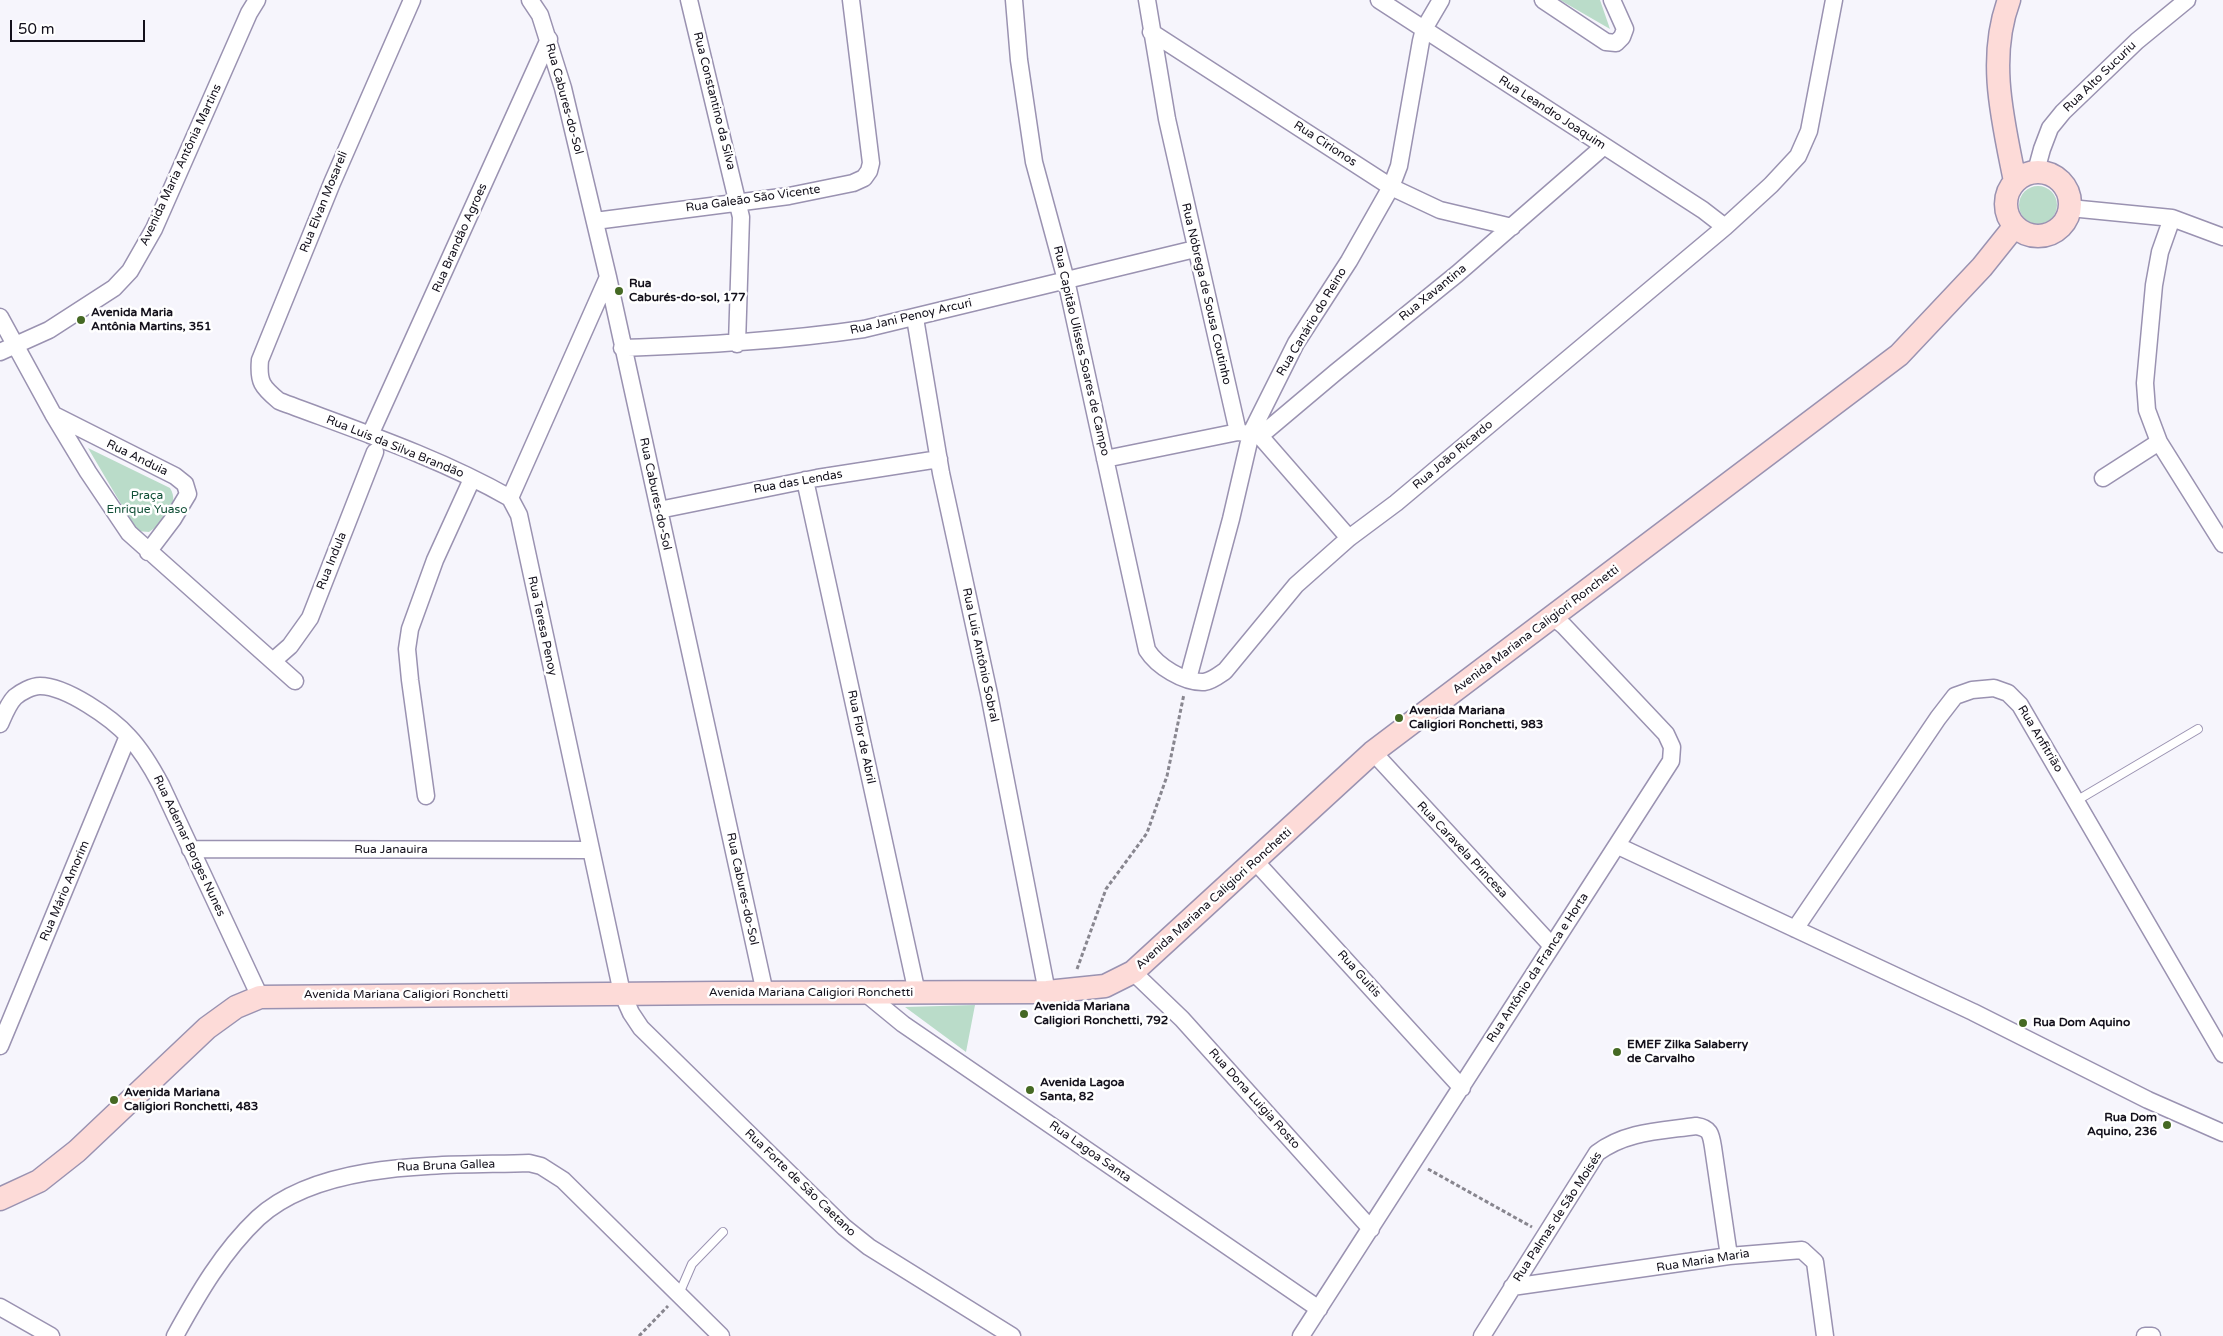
<!DOCTYPE html>
<html>
<head>
<meta charset="utf-8">
<style>
  body { margin:0 }
  #map { position:relative; width:2223px; height:1336px; overflow:hidden; background:#f6f5fc; font-family:"Varela Round",sans-serif }
  canvas { display:block }
  .scale { position:absolute; left:10px; top:20px; width:135px; height:22px; box-sizing:border-box; border:2px solid #13101b; border-top:0; padding-left:6px; font-size:15px; line-height:18px; white-space:nowrap; color:#13101b; -webkit-text-stroke:4px #fff; paint-order:stroke }
</style>
</head>
<body>
<div id="map">
<canvas width="2223" height="1336"></canvas>
<div class="scale">50 m</div>
</div>
<script>
const g = document.querySelector('canvas').getContext('2d');
g.lineJoin = 'round';
function paint(path, color) {
  g.fillStyle = color;
  g.fill(path, 'evenodd');
}
function strokePath(path, color, width, dash) {
  g.strokeStyle = color;
  g.lineWidth = width;
  g.lineCap = dash ? 'butt' : 'round';
  g.setLineDash(dash || []);
  g.stroke(path);
}
function write(font, color, halo, rows, align = 'center') {
  g.font = font + ' "Varela Round",sans-serif';
  g.lineWidth = 5;
  g.setLineDash([]);
  g.textBaseline = 'middle';
  g.strokeStyle = halo;
  g.fillStyle = color;
  for (const [text, x, y, turn = 0] of rows) {
    g.save();
    g.translate(x, y);
    g.rotate((+turn || 0) * Math.PI / 180);
    g.textAlign = isNaN(turn) ? turn : align;
    if (halo) g.strokeText(text, 0, 0);
    g.fillText(text, 0, 0);
    g.restore();
  }
}
const green = new Path2D(`
  M1560,0H1600L1610,29Z
  M2019 205a19 19 0 1 1 38 0a19 19 0 1 1-38 0Z
  M88,448L170,488C181,505 162,524 149,532L137,531Z
  M975,1005L966,1052L905,1007Z`);
const path = new Path2D(`
  M1077,969L1106,889L1147,833L1167,776L1184,694
  M1428,1169L1532,1227
  M639,1336L668,1306`);
const lane = new Path2D(`
  M2076,801L2198,729
  M679,1294L692,1264L723,1232`);
const street = new Path2D(`
  M412,0L332,183L260,360C258,382 262,387 279,401C356,430 438,457 510,498
  M530,0L540,15L563,88L608,277L765,993
  M689,0L741,217L737,344
  M1014,0L1019,60L1034,162L1066,280L1147,650C1157,666 1184,683 1204,682C1212,681 1219,675 1225,671L1296,585L1349,538L1396,503L1725,227L1771,185L1798,156L1809,131L1834,0
  M1147,0L1167,119L1238,432L1260,436L1349,538
  M1379,0L1703,210L1725,227
  M1543,0L1606,42L1616,43L1622,37L1625,29L1612,0
  M1151,32L1391,187L1440,210L1512,227
  M2036,171L2042,149L2050,128L2063,112L2137,41L2187,0
  M2070,208L2172,218L2223,237
  M2172,218L2160,252L2154,285L2145,383L2147,410L2159,442L2223,544
  M595,221L789,196L853,183L864,178L869,171L871,163L851,0
  M608,277L510,498L519,515L622,993L631,1013L641,1028L844,1227L869,1247L1012,1336
  M0,317L53,414L88,472L129,533L295,681
  M915,318L941,473L989,694L1047,992
  M622,348C703,345 783,341 864,329L1195,249
  M0,352L49,330L114,288L130,271L154,229L249,13L257,0
  M54,415L175,476L185,484L188,494L173,519L148,552
  M370,435L549,39
  M1260,436L1336,372L1457,274L1603,147
  M1105,459L1238,432
  M2103,478L2159,442
  M805,480L917,993
  M659,510L817,478L939,459
  M274,660L290,646L310,618L375,452
  M1188,679L1231,519L1251,433L1296,343L1349,261L1391,187L1399,166L1421,41L1424,29L1441,0
  M0,724C4,715 8,704 15,697C21,692 32,686 40,686C66,686 112,718 129,737C142,751 152,768 161,785L260,997
  M1373,752L1552,946
  M426,796L410,680L407,649L410,629L435,560L472,479
  M1618,846L1973,1012L2148,1100L2223,1133
  M190,849L591,850
  M1255,861L1462,1088
  M1795,929L1938,718L1955,696L1972,690L1994,688L2008,693L2020,705L2223,1054
  M1133,972L1182,1019L1371,1229
  M864,992L903,1024L1319,1309
  M0,1046L128,736
  M1512,1287L1729,1256L1802,1250L1815,1262L1825,1336
  M0,1307L51,1336
  M175,1336C198,1294 223,1251 258,1218C323,1159 447,1166 529,1163L541,1166L563,1180L721,1336
  M1301,1336L1671,761L1672,747L1666,734L1564,626L1553,617
  M1482,1336L1597,1153C1626,1131 1661,1131 1696,1126C1710,1128 1711,1134 1713,1147L1729,1256
  M2145,1336H2152`);
const secondary = new Path2D(`
  M2009,0C1987,59 2003,121 2015,181
  M2006 204a32 32 0 1 1 64 0a32 32 0 1 1-64 0Z
  M0,1199L39,1181L77,1151L207,1028L236,1007L260,997L723,993L1047,992L1105,986L1133,972L1373,752L1899,355L1982,267L2014,227`);
const markers = [
  [619,291,5,"#456923"],
  [81,320,5,"#456923"],
  [1399,718,5,"#456923"],
  [1024,1014,5,"#456923"],
  [2023,1023,5,"#456923"],
  [1617,1052,5,"#456923"],
  [1030,1090,5,"#456923"],
  [114,1100,5,"#456923"],
  [2167,1125,5,"#456923"]
];
const streetNames = [
  ["Rua Alto Sucuriu",2100,77,-44],
  ["Rua Cabures-do-Sol",564,99,75],
  ["Rua Constantino da Silva",714,101,76],
  ["Rua Leandro Joaquim",1552,113,33],
  ["Rua Cirionos",1325,144,33],
  ["Avenida Maria Antônia Martins",181,165,-65],
  ["Rua Galeão São Vicente",753,199,-8],
  ["Rua Elvan Mosareli",324,202,-68],
  ["Rua Brandão Agroes",460,238,-66],
  ["Rua Xavantina",1433,293,-39],
  ["Rua Nóbrega de Sousa Coutinho",1206,294,77],
  ["Rua Jani Penoy Arcuri",911,317,-13],
  ["Rua Canário do Reino",1312,322,-59],
  ["Rua Capitão Ulisses Soares de Campo",1081,351,77],
  ["Rua Luis da Silva Brandão",395,447,22],
  ["Rua João Ricardo",1453,455,-40],
  ["Rua Anduia",137,458,26],
  ["Rua das Lendas",798,482,-10],
  ["Rua Cabures-do-Sol",655,494,78],
  ["Rua Indula",332,561,-68],
  ["Rua Teresa Penoy",542,626,78],
  ["Avenida Mariana Caligiori Ronchetti",1536,630,-37],
  ["Rua Luis Antônio Sobral",980,655,78],
  ["Rua Flor de Abril",861,737,78],
  ["Rua Anfitrião",2040,739,59],
  ["Rua Ademar Borges Nunes",189,846,65],
  ["Rua Janauira",391,850],
  ["Rua Caravela Princesa",1462,850,47],
  ["Rua Cabures-do-Sol",742,889,78],
  ["Rua Mário Amorim",65,891,-67],
  ["Avenida Mariana Caligiori Ronchetti",1214,899,-42],
  ["Rua Antônio da Franca e Horta",1538,968,-57],
  ["Rua Guitis",1359,974,48],
  ["Avenida Mariana Caligiori Ronchetti",811,993],
  ["Avenida Mariana Caligiori Ronchetti",406,995],
  ["Rua Dona Luigia Rosto",1254,1099,48],
  ["Rua Lagoa Santa",1090,1152,35],
  ["Rua Bruna Gallea",446,1166,-2],
  ["Rua Forte de São Caetano",800,1183,44],
  ["Rua Palmas de São Moisés",1558,1217,-57],
  ["Rua Maria Maria",1703,1261,-9]
];
const poiNames = [
  ["Rua",629,284],
  ["Caburés-do-sol, 177",629,298],
  ["Avenida Maria",91,313],
  ["Antônia Martins, 351",91,327],
  ["Avenida Mariana",1409,711],
  ["Caligiori Ronchetti, 983",1409,725],
  ["Avenida Mariana",1034,1007],
  ["Caligiori Ronchetti, 792",1034,1021],
  ["Rua Dom Aquino",2033,1023],
  ["EMEF Zilka Salaberry",1627,1045],
  ["de Carvalho",1627,1059],
  ["Avenida Lagoa",1040,1083],
  ["Santa, 82",1040,1097],
  ["Avenida Mariana",124,1093],
  ["Caligiori Ronchetti, 483",124,1107],
  ["Rua Dom",2157,1118,"right"],
  ["Aquino, 236",2157,1132,"right"]
];
const parkNames = [
  ["Praça",147,496],
  ["Enrique Yuaso",147,510]
];
paint(green, '#badcc9');
strokePath(lane, '#9a92b1', 10);
strokePath(street, '#9a92b1', 19);
strokePath(secondary, '#9a92b1', 25);
strokePath(path, '#88868f', 3, [4, 2.5]);
strokePath(lane, '#fff', 8);
strokePath(street, '#fff', 16);
strokePath(secondary, '#fddbd8', 22);
for (const [x, y, r, color] of markers) {
  const dot = new Path2D();
  dot.arc(x, y, r, 0, 2 * Math.PI);
  g.fillStyle = color;
  g.fill(dot);
  strokePath(dot, '#fff', 2);
}
write('12px', '#13101b', '#fff', streetNames);
write('bold 12px', '#13101b', '#fff', poiNames, 'left');
write('12px', '#115037', '#fff', parkNames);
</script>
</body>
</html>
